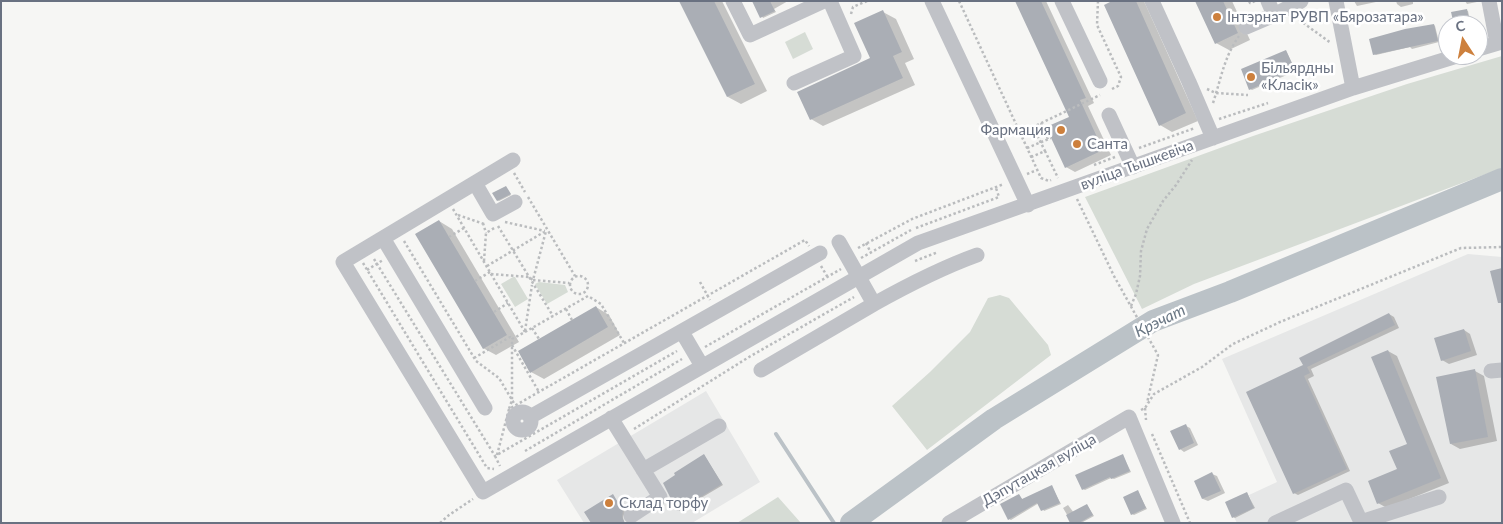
<!DOCTYPE html>
<html>
<head>
<meta charset="utf-8">
<style>
  body { margin:0 }
  #map { position:relative; width:1503px; height:524px; overflow:hidden; background:#f6f6f4; font-family:Lato,sans-serif }
  canvas { display:block }
  .frame { position:absolute; inset:0; border:2px solid #697181; pointer-events:none }
  .north { position:absolute; left:1438px; top:15px; width:50px; height:50px; box-sizing:border-box; background:#fff; border:1px solid #c3c6cd; border-radius:50%; rotate:349deg; font-size:14px; font-weight:700; line-height:20px; text-align:center; color:#697181 }
  .north::after { content:''; display:block; margin:auto; width:18px; height:22px; background:#cd803d; clip-path:polygon(50% 0,100% 100%,50% 72%,0 100%) }
</style>
</head>
<body>
<div id="map">
<canvas width="1503" height="524"></canvas>
<div class="frame"></div>
<div class="north">С</div>
</div>
<script>
const g = document.querySelector('canvas').getContext('2d');
g.lineJoin = 'round';
function paint(path, color) {
  g.fillStyle = color;
  g.fill(path, 'evenodd');
}
function strokePath(path, color, width, dash) {
  g.strokeStyle = color;
  g.lineWidth = width;
  g.lineCap = dash ? 'butt' : 'round';
  g.setLineDash(dash || []);
  g.stroke(path);
}
function write(font, color, halo, rows, align = 'center') {
  g.font = font + ' Lato,sans-serif';
  g.lineWidth = 5;
  g.setLineDash([]);
  g.textBaseline = 'middle';
  g.strokeStyle = halo;
  g.fillStyle = color;
  for (const [text, x, y, turn = 0] of rows) {
    g.save();
    g.translate(x, y);
    g.rotate((+turn || 0) * Math.PI / 180);
    g.textAlign = isNaN(turn) ? turn : align;
    if (halo) g.strokeText(text, 0, 0);
    g.fillText(text, 0, 0);
    g.restore();
  }
}
const built = new Path2D(`
  M1468,254L1502,257V523H1237L1234,517L1254,508L1249,495L1277,482L1222,359Z
  M706,391L760,482L692,523H584L557,480Z`);
const green = new Path2D(`
  M805,32L813,49L793,59L785,42Z
  M1502,56V168L1194,284L1142,309L1085,197L1253,136L1407,84Z
  M513,277H515L528,299L515,307L501,284Z
  M539,282L565,285L568,292L547,304L535,284Z
  M1000,295L1009,298L1048,345L1051,355L927,450L892,406L930,372L970,332L988,298Z
  M778,497L801,523H737Z`);
const shadow = new Path2D(`
  M680,1H722L767,91L741,104L728,97Z
  M753,1H788L774,9L776,12L763,18Z
  M1017,1H1046L1094,103L1088,106L1111,155L1075,172L1066,167L1071,117Z
  M1115,1H1144L1198,121L1172,132L1160,125Z
  M1196,1H1232L1250,40L1229,50L1216,43Z
  M1354,1H1376V2L1357,6Z
  M1396,1H1413V4L1401,7L1397,4Z
  M1465,1H1477V2L1467,4Z
  M1466,10L1468,11L1471,25H1456Z
  M883,12L896,19L914,59L905,63L915,85L823,126L811,119L872,59Z
  M1434,25L1435,26L1439,42L1412,49L1410,47L1376,55L1374,54Z
  M1286,51L1296,71L1252,90L1250,89Z
  M506,187L511,195L499,201L497,200Z
  M439,221L452,229L519,342L496,355L483,348Z
  M596,307L609,315L620,335L544,379L531,372Z
  M1389,314L1394,317L1399,328L1311,369L1314,376L1308,379L1350,471L1298,495L1294,493L1304,366Z
  M1464,330L1470,334L1477,355L1449,364L1442,360Z
  M1388,351L1397,356L1449,483L1387,508L1378,503L1398,470L1408,444Z
  M1475,371L1484,376L1497,441L1460,449L1451,444Z
  M1186,426L1190,428L1198,445L1184,452L1180,449Z
  M704,455L723,485L679,511L678,510Z
  M1123,456L1131,472L1114,479L1111,478L1085,490L1083,489Z
  M1212,474L1217,476L1225,493L1208,501L1203,499L1195,481Z
  M1052,487L1061,504L1044,511L1039,503L1011,520L1009,519L1019,495L1023,500Z
  M1138,492L1147,509L1134,515L1132,514Z
  M1247,493L1255,508L1235,518L1233,517Z
  M613,496L625,512L623,517L624,523H592Z
  M1068,505L1074,513L1087,505L1094,516L1081,523H1072L1063,508Z`);
const stream = new Path2D(`
  M776,434L834,523`);
const river = new Path2D(`
  M851,523L994,419L1153,321L1230,292L1502,179`);
const building = new Path2D(`
  M679,1H714L755,84L727,97Z
  M752,1H770L775,11L760,18Z
  M1015,1H1041L1086,98L1080,100L1103,150L1065,168L1046,127L1069,117Z
  M1112,1H1136L1186,113L1159,126L1104,5Z
  M1195,1H1223L1238,33L1215,44Z
  M1467,9L1470,25H1454L1451,12Z
  M883,10L902,52L893,56L903,78L810,120L797,92L870,58L854,23Z
  M1434,24L1438,41L1373,55L1369,39L1405,29Z
  M1286,50L1295,70L1249,90L1241,69Z
  M506,186L511,194L497,201L492,193Z
  M439,220L507,335L483,349L415,234Z
  M1502,268V303H1498L1490,271Z
  M596,306L608,327L530,373L518,351Z
  M1389,313L1395,325L1307,367L1310,373L1304,376L1347,469L1293,494L1246,392L1303,365L1299,358Z
  M1464,329L1471,351L1441,361L1434,338Z
  M1388,350L1441,478L1377,504L1368,481L1397,469L1389,451L1407,444L1371,357Z
  M1475,369L1488,437L1450,444L1436,377Z
  M1186,424L1194,443L1179,450L1170,431Z
  M704,454L722,484L677,511L663,483L675,475L674,473Z
  M1123,454L1130,471L1111,479L1110,477L1082,490L1075,475Z
  M1212,472L1221,491L1202,499L1194,481Z
  M1052,485L1060,503L1041,511L1037,503L1008,520L1000,504L1019,494L1022,499Z
  M1138,490L1146,508L1131,515L1123,497Z
  M1247,492L1254,508L1232,518L1225,502Z
  M613,494L623,511L622,517L625,523H591L584,512Z
  M1087,504L1093,515L1079,523H1070L1066,515Z`);
const path = new Path2D(`
  M959,1L1041,178L1049,181L1051,180
  M1098,1L1097,25L1121,77L1118,86L1110,90
  M1249,1L1250,3L1255,1
  M851,14L853,7L867,1
  M1295,17L1331,43
  M1207,89L1216,93L1248,95
  M1213,103C1221,79 1224,57 1239,36
  M1219,119L1268,103
  M1041,123L1048,139
  M1033,127L1045,151
  M1017,128L1033,127L1100,95
  M1027,148L1051,138
  M1139,148L1195,128
  M1031,157L1045,151L1058,178
  M1094,165L1115,157
  M514,173L525,192
  M1027,174L1037,170
  M528,197L575,276
  M1077,199L1114,276L1158,355L1147,403
  M453,209L525,332L512,339V400L509,409
  M458,215L484,224
  M505,222L545,231
  M483,223L486,233
  M498,226L553,316
  M916,228L999,197L996,188
  M449,237L464,228
  M404,241L476,361L499,378L515,405
  M866,243L871,253
  M858,248L912,219L1004,184
  M861,258L911,230
  M374,259L495,456L677,351
  M484,261L486,233L496,227
  M915,261L938,252
  M363,263L487,468L494,469
  M487,266L544,232
  M821,266L827,276
  M367,270L383,260
  M491,274L529,277L533,280L546,231
  M570 285a9 9 0 1 1 18 0a9 9 0 1 1-18 0Z
  M533,280L569,283
  M475,281L490,272
  M700,282L710,300
  M1131,306L1136,294L1140,276L1141,251L1147,229L1163,201L1176,185L1192,160
  M566,309L572,320
  M494,312L508,303
  M532,328L539,339
  M525,331L532,285
  M525,332L588,296L601,304L624,343
  M512,345L539,392
  M705,347L841,269
  M474,358L510,337L512,339
  M1145,408L1146,420
  M1141,410L1145,408L1154,394L1202,367L1233,344L1280,322L1461,248L1502,247
  M634,429L749,357L854,297
  M1152,434L1190,523
  M525,451L682,359
  M497,455L509,409L805,240L809,246
  M495,456L500,466
  M440,523L449,515L473,499`);
const minor = new Path2D(`
  M733,1L750,35L824,1
  M932,1L1028,205
  M1062,1L1100,81
  M1152,1L1189,82L1213,138
  M1268,1L1274,15L1301,1
  M1336,1L1353,88
  M1489,1L1497,43
  M1246,27L1274,15
  M1478,49L1502,42
  M794,83L854,56L830,1
  M1109,115L1133,167
  M513,160L343,262L483,492L918,243L1353,88L1460,55
  M475,183L493,214L515,202
  M383,238L485,408
  M874,304C908,285 941,268 977,255
  M682,332L702,366
  M761,370L874,304L839,242
  M1491,371L1502,370
  M513 421a9 9 0 1 1 18 0a9 9 0 1 1-18 0Z
  M530,417L820,253
  M611,418L660,497L631,516
  M643,470L719,426
  M949,523L1129,417L1173,523
  M1275,523L1346,490L1361,522L1439,497`);
const markers = [
  [1217,17,5,"#cd803d"],
  [1251,77,5,"#cd803d"],
  [1061,130,5,"#cd803d"],
  [1077,144,5,"#cd803d"],
  [609,503,5,"#cd803d"]
];
const poiNames = [
  ["Інтэрнат РУВП «Бярозатара»",1227,17],
  ["Більярдны",1261,68],
  ["«Класік»",1261,85],
  ["Фармация",1051,130,"right"],
  ["Санта",1087,144],
  ["Склад торфу",619,503]
];
const streetNames = [
  ["вуліца Тышкевіча",1137,165,-20],
  ["Дэпутацкая вуліца",1039,470,-30]
];
const waterNames = [
  ["Крэчат",1160,321,-26]
];
paint(built, '#e6e7e7');
paint(green, '#d6dcd5');
paint(shadow, '#0003');
strokePath(stream, '#bbc2c7', 4);
strokePath(river, '#bbc2c7', 22);
paint(building, '#aaaeb5');
strokePath(path, '#babcbe', 2.5, [2.5, 2.5]);
strokePath(minor, '#c0c2c7', 15);
for (const [x, y, r, color] of markers) {
  const dot = new Path2D();
  dot.arc(x, y, r, 0, 2 * Math.PI);
  g.fillStyle = color;
  g.fill(dot);
  strokePath(dot, '#fff', 2);
}
write('15px', '#697181', '#fff', poiNames, 'left');
write('15px', '#697181', '#fff', streetNames);
write('italic 16px', '#6a7784', '#fff', waterNames);
</script>
</body>
</html>
